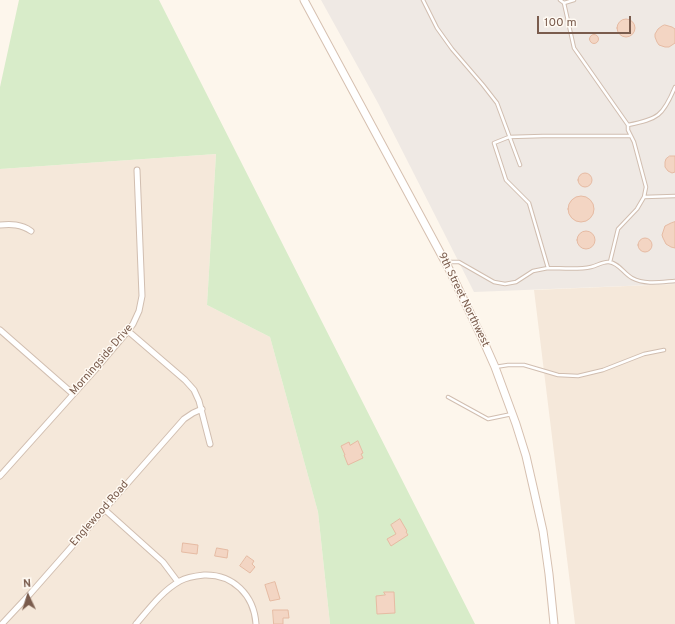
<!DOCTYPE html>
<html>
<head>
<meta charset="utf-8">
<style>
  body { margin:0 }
  #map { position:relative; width:675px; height:624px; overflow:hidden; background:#fdf6ec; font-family:Overpass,sans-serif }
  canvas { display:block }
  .north { position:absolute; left:8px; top:576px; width:40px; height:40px; -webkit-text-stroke:3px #fffaf3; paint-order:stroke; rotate:356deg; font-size:11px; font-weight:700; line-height:16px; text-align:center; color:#7a5c4d }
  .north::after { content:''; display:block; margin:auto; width:14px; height:18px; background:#7a5c4d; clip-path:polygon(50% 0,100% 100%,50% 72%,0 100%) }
  .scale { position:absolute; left:537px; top:16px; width:94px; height:18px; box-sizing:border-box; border:2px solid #7a5c4d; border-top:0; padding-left:5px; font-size:12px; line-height:14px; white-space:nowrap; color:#7a5c4d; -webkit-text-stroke:3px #fffaf3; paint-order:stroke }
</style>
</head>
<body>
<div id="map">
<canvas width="675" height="624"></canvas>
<div class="north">N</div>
<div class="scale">100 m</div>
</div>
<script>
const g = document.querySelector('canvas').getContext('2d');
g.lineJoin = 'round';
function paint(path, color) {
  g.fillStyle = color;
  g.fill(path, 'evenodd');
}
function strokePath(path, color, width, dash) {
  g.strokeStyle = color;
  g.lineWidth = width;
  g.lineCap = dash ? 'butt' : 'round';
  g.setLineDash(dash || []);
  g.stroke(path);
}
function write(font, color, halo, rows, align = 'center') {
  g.font = font + ' Overpass,sans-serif';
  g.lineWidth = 3;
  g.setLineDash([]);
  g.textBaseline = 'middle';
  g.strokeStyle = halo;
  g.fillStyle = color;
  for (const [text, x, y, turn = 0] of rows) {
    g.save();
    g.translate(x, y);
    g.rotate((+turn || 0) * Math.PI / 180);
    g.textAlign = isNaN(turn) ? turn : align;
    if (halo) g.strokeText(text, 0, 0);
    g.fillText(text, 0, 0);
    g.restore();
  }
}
const residential = new Path2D(`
  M216,154L207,305L270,337L318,512L330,624H0V169Z
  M675,284V624H575L534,290Z`);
const industrial = new Path2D(`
  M321,0H675V284L474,292L378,103Z`);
const green = new Path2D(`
  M19,0H159L475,624H330L318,512L270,337L207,305L216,154L0,169V87Z`);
const building = new Path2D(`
  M617 28a9 9 0 1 1 18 0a9 9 0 1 1-18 0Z
  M665,25L672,27L675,29V43L669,47H665L659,45L657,42L655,37V34L658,29L662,26Z
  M589.5 39a4.5 4.5 0 1 1 9 0a4.5 4.5 0 1 1-9 0Z
  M670,156H675V172L672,173L668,171L665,167V162L666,159Z
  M578 180a7 7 0 1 1 14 0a7 7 0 1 1-14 0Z
  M568 209a13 13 0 1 1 26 0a13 13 0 1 1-26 0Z
  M675,222V248L671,247L666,244L663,238L662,235L665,226L671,223Z
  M577 240a9 9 0 1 1 18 0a9 9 0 1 1-18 0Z
  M638 245a7 7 0 1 1 14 0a7 7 0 1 1-14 0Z
  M358,441L363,453L361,454L363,458L348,465L344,455H345L341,446L349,442L350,445Z
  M400,519L407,531L406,532L408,535L391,546L387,539L396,534L391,525Z
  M183,543L198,545L197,554L182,552Z
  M217,548L228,550L227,558L215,556Z
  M247,556L254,561L252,564L255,567L250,573L240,566Z
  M275,582L280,599L270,601L265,585Z
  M384,592H394L395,613L377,614L376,596L385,595Z
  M273,610H288L289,618H283V624H274Z`);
const lane = new Path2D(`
  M423,0L437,28L452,49L483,85L497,103L520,165
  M560,0L564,3L574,48L628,125V130L634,142L646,187L644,197L637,209L618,229L610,262
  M564,3L574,0
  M628,125C658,119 663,116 675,87
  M631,136H543L509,137L494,143L506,180L529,203L548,268C561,268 578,270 591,267C597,266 603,261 609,262C619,263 624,274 632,278C645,285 661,282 675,281
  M644,197L675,196
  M447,262H459L494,282L505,284L516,282L533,271L548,268
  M495,367L508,365H524L558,375L578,376L603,370L644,354L664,350
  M448,397L488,419L512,414`);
const street = new Path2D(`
  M0,225C11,224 21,224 31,231
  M0,330L73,394
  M128,331L185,380L194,390L199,401L210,444
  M0,476L95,370L128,331L133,324L139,311L142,296L137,170
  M104,509L163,562L178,582
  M2,624L30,594L184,419L193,413L202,409
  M136,624C149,609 162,591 180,581C187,577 195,576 204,575C233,574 254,595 256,624`);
const secondary = new Path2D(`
  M304,0L449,269L483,340L495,367L516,424L526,456L534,491L543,531L549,574L554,624`);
const streetNames = [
  ["9th Street Northwest",463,300,64],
  ["Morningside Drive",102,360,-49],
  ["Englewood Road",100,514,-49]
];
paint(residential, '#f5e8da');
paint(industrial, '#efe9e4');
paint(green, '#d8ecc9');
paint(building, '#f3d5c3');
strokePath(building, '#e6bba3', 1);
strokePath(lane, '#d1beb0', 4.5);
strokePath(street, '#d1beb0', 7);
strokePath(secondary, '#d6c0b0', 9);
strokePath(lane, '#fff', 2.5);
strokePath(street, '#fff', 5);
strokePath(secondary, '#fff', 7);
write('11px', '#7a5c4d', '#fffaf3', streetNames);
</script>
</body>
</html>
